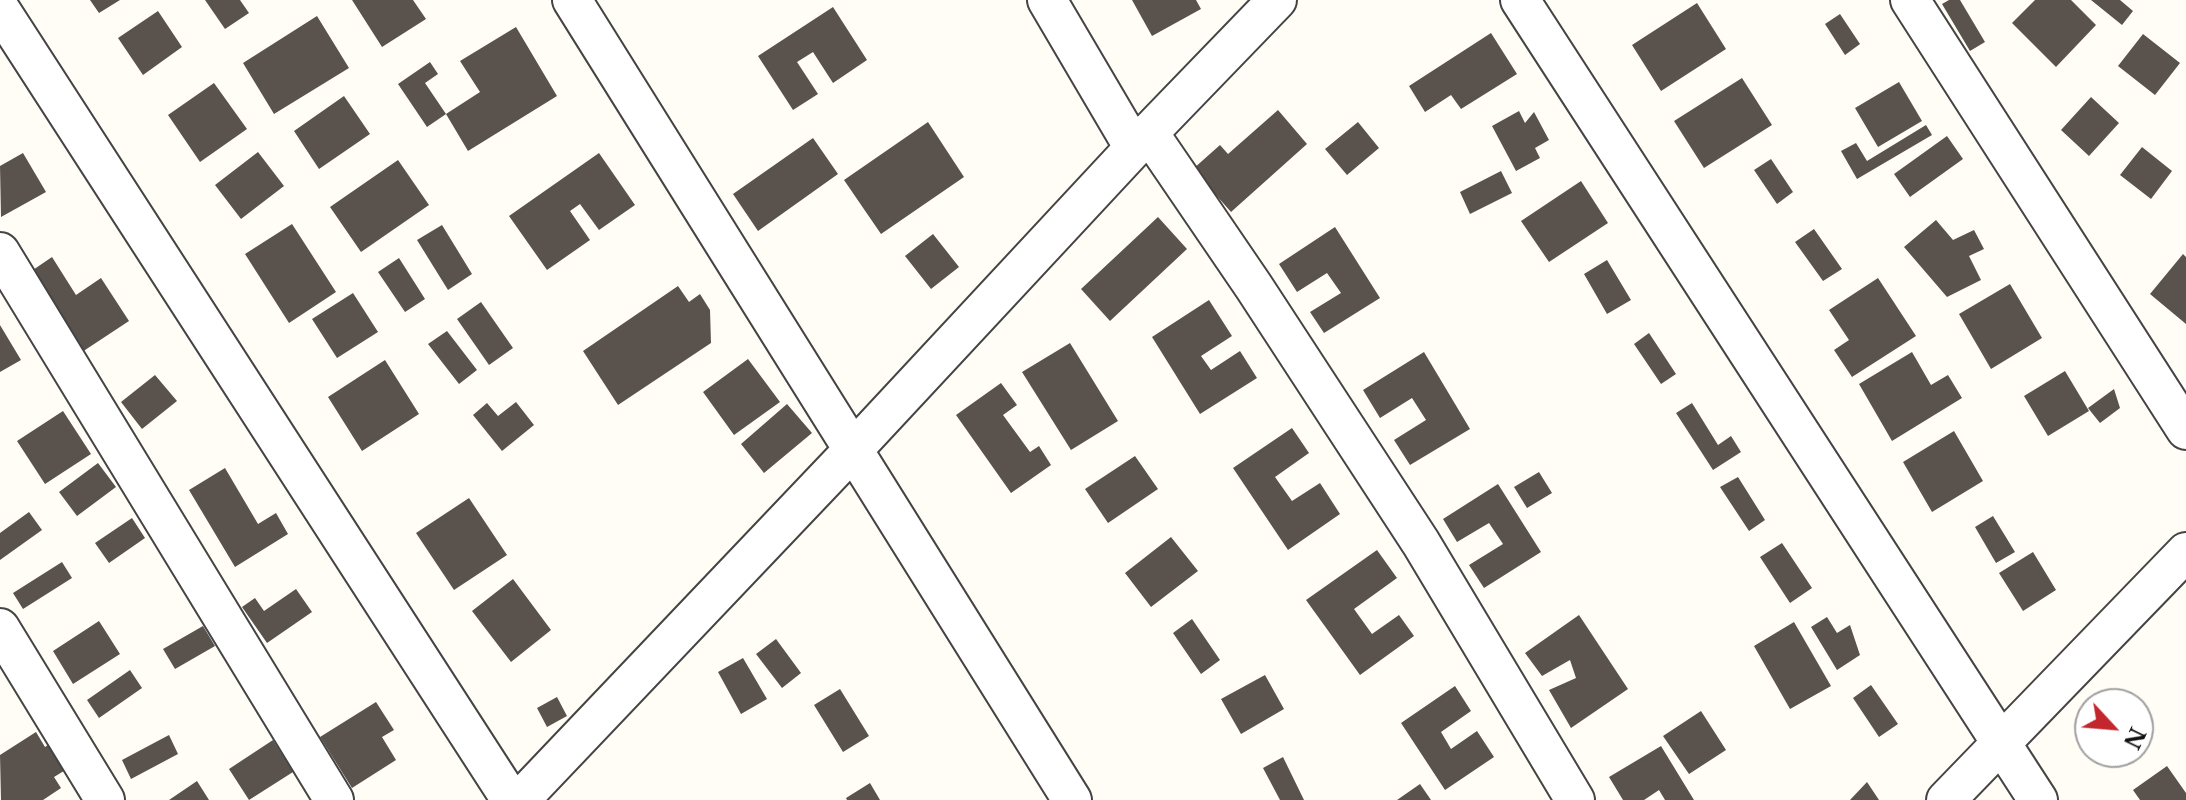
<!DOCTYPE html>
<html>
<head>
<meta charset="utf-8">
<style>
  body { margin:0 }
  #map { position:relative; width:2186px; height:800px; overflow:hidden; background:#fffdf5; font-family:"Libre Baskerville",serif }
  canvas { display:block }
  .north { position:absolute; left:2074px; top:688px; width:80px; height:80px; box-sizing:border-box; background:#fff; border:2px solid #a0a0a0; border-radius:50%; rotate:116deg; font-size:22px; font-weight:700; line-height:32px; text-align:center; color:#111 }
  .north::after { content:''; display:block; margin:auto; width:28px; height:36px; background:#c4262e; clip-path:polygon(50% 0,100% 100%,50% 72%,0 100%) }
</style>
</head>
<body>
<div id="map">
<canvas width="2186" height="800"></canvas>
<div class="north">N</div>
</div>
<script>
const g = document.querySelector('canvas').getContext('2d');
g.lineJoin = 'round';
function paint(path, color) {
  g.fillStyle = color;
  g.fill(path, 'evenodd');
}
function strokePath(path, color, width, dash) {
  g.strokeStyle = color;
  g.lineWidth = width;
  g.lineCap = dash ? 'butt' : 'round';
  g.setLineDash(dash || []);
  g.stroke(path);
}
const building = new Path2D(`
  M90,0H120L99,13Z
  M205,0H240L249,13L225,29Z
  M352,0H413L426,19L382,47Z
  M1132,0H1196L1201,9L1152,36Z
  M1949,0H1960L1985,42L1970,51L1942,4Z
  M2035,0H2071L2096,25L2056,67L2012,23Z
  M2091,0H2120L2133,11L2122,25Z
  M1697,3L1726,49L1661,91L1632,45Z
  M833,7L867,60L833,83L813,52L797,62L818,94L793,110L758,56Z
  M158,11L182,47L143,75L118,38Z
  M1840,14L1860,44L1845,55L1825,24Z
  M317,16L349,68L274,114L243,63Z
  M516,27L557,96L468,151L446,114L480,92L460,61Z
  M1491,33L1517,74L1461,109L1451,95L1425,112L1409,86Z
  M2143,34L2180,63L2155,95L2118,66Z
  M430,62L438,74L425,83L446,114L427,127L398,84Z
  M1742,78L1772,125L1704,168L1674,121Z
  M1899,82L1922,121L1878,147L1855,108Z
  M214,83L247,129L200,162L168,115Z
  M344,96L370,134L319,169L294,131Z
  M2091,97L2119,123L2089,156L2061,130Z
  M1278,110L1307,144L1231,212L1193,169L1220,145L1228,154Z
  M1519,111L1525,123L1534,112L1549,140L1535,148L1540,158L1516,171L1492,126Z
  M928,122L964,177L881,234L844,180Z
  M1358,122L1379,148L1347,175L1325,149Z
  M1926,125L1932,135L1857,179L1841,151L1856,143L1867,161Z
  M1947,136L1963,159L1910,197L1894,174Z
  M813,138L838,174L758,231L733,194Z
  M2142,147L2172,171L2151,199L2120,175Z
  M258,152L284,186L241,219L215,185Z
  M23,153L46,192L1,217L0,166Z
  M599,153L635,205L599,230L580,204L570,211L590,240L547,270L509,216Z
  M1771,159L1793,192L1777,204L1754,170Z
  M398,160L429,205L361,252L330,207Z
  M1501,171L1512,193L1470,214L1460,192Z
  M1581,181L1608,223L1549,262L1521,221Z
  M1158,217L1187,249L1110,321L1081,289Z
  M1936,220L1953,240L1974,230L1984,249L1969,256L1981,280L1947,297L1904,247Z
  M292,224L336,292L289,323L245,254Z
  M442,225L472,274L448,290L417,240Z
  M1335,227L1380,298L1324,333L1310,312L1341,293L1327,273L1297,292L1279,264Z
  M1814,229L1842,269L1823,281L1795,242Z
  M933,234L959,267L931,289L905,256Z
  M2183,254L2186,257V324L2150,294Z
  M52,257L76,295L101,278L129,321L82,352L30,272Z
  M399,258L425,299L405,312L378,272Z
  M1607,260L1631,300L1607,314L1584,274Z
  M1878,278L1916,336L1852,377L1834,350L1849,340L1829,310Z
  M2010,284L2042,338L1991,369L1959,314Z
  M678,286L689,302L700,294L710,310L711,343L618,405L583,351Z
  M353,293L378,332L337,358L312,319Z
  M1209,300L1232,336L1201,356L1211,370L1240,351L1257,378L1200,414L1152,337Z
  M481,302L513,348L489,365L457,319Z
  M0,325L21,360L0,372Z
  M447,331L477,370L459,384L428,344Z
  M1649,333L1676,374L1661,384L1634,344Z
  M1070,343L1118,421L1071,450L1022,372Z
  M1424,352L1470,429L1410,465L1394,440L1426,420L1412,398L1380,418L1363,390Z
  M1912,352L1931,385L1948,375L1962,398L1892,441L1859,384Z
  M748,359L780,402L734,435L703,392Z
  M385,360L419,414L362,451L328,397Z
  M2065,371L2089,411L2048,436L2024,396Z
  M155,375L177,401L142,429L121,402Z
  M1001,383L1017,405L1003,415L1030,452L1039,446L1051,465L1011,493L956,415Z
  M2114,389L2120,408L2100,423L2088,408Z
  M516,402L534,425L502,451L473,415L487,403L498,416Z
  M1692,403L1718,445L1731,436L1741,452L1713,470L1676,413Z
  M787,404L812,433L764,473L741,444Z
  M63,411L91,454L45,484L17,441Z
  M1292,428L1309,453L1275,477L1292,501L1320,483L1340,514L1288,550L1233,468Z
  M1954,431L1983,481L1932,512L1903,462Z
  M1135,456L1158,489L1108,523L1085,489Z
  M98,463L116,487L77,516L59,492Z
  M225,468L258,524L276,513L288,534L235,567L189,490Z
  M1539,472L1552,493L1527,508L1514,487Z
  M1738,477L1765,520L1749,531L1720,487Z
  M1498,484L1541,552L1484,588L1469,565L1503,544L1489,523L1457,542L1443,519Z
  M469,498L507,555L454,590L416,533Z
  M29,512L42,530L0,560V533Z
  M1993,516L2015,552L1996,563L1975,527Z
  M132,518L145,538L109,563L95,543Z
  M1171,537L1198,571L1151,607L1125,573Z
  M1782,543L1812,588L1790,603L1760,557Z
  M1377,550L1397,578L1354,609L1372,634L1399,615L1414,636L1360,675L1306,600Z
  M2033,552L2056,590L2023,611L1999,573Z
  M62,562L72,578L23,609L13,593Z
  M513,579L551,630L511,662L472,611Z
  M296,589L312,612L267,643L242,607L255,598L264,611Z
  M1579,615L1628,689L1571,728L1549,690L1576,678L1570,660L1542,676L1525,653Z
  M1827,617L1837,633L1850,625L1860,655L1837,670L1811,627Z
  M1192,619L1220,660L1201,674L1173,633Z
  M99,621L120,654L73,684L53,651Z
  M1794,622L1831,686L1790,709L1754,646Z
  M203,626L215,646L175,669L163,649Z
  M776,639L801,673L782,688L756,654Z
  M743,658L767,699L741,714L718,672Z
  M130,670L142,688L99,718L87,700Z
  M1265,675L1284,709L1241,734L1221,699Z
  M1871,685L1898,724L1879,737L1853,698Z
  M1455,686L1471,711L1441,732L1451,749L1477,731L1494,757L1445,790L1401,723Z
  M840,689L869,736L843,752L814,705Z
  M557,697L567,716L547,727L537,708Z
  M376,702L394,730L382,737L396,760L352,788L320,737Z
  M1701,711L1726,750L1689,774L1663,736Z
  M36,732L45,747L55,740L72,766L54,777L61,788L43,800H1L0,755Z
  M169,735L178,754L131,779L122,760Z
  M273,740L293,772L249,800L229,769Z
  M1661,746L1694,800H1665L1659,790L1644,800H1623L1609,777Z
  M1283,757L1304,800H1280L1263,768Z
  M2167,766L2186,793V800H2140L2133,790Z
  M197,781L209,800H169Z
  M1867,782L1879,800H1850Z
  M870,783L880,800H847L846,798Z
  M1420,784L1431,800H1397Z`);
const minor = new Path2D(`
  M572,0L1072,800
  M1047,0L1134,148
  M1520,0L2038,800
  M1910,0L2186,430
  M0,9L511,800
  M1149,133L1254,287L1421,543L1575,800
  M0,252L334,800
  M0,628L105,800
  M520,800L852,451L1134,148L1277,0
  M1946,800L2186,552`);
paint(building, '#5a524d');
strokePath(minor, '#444', 42);
strokePath(minor, '#fff', 38);
</script>
</body>
</html>
